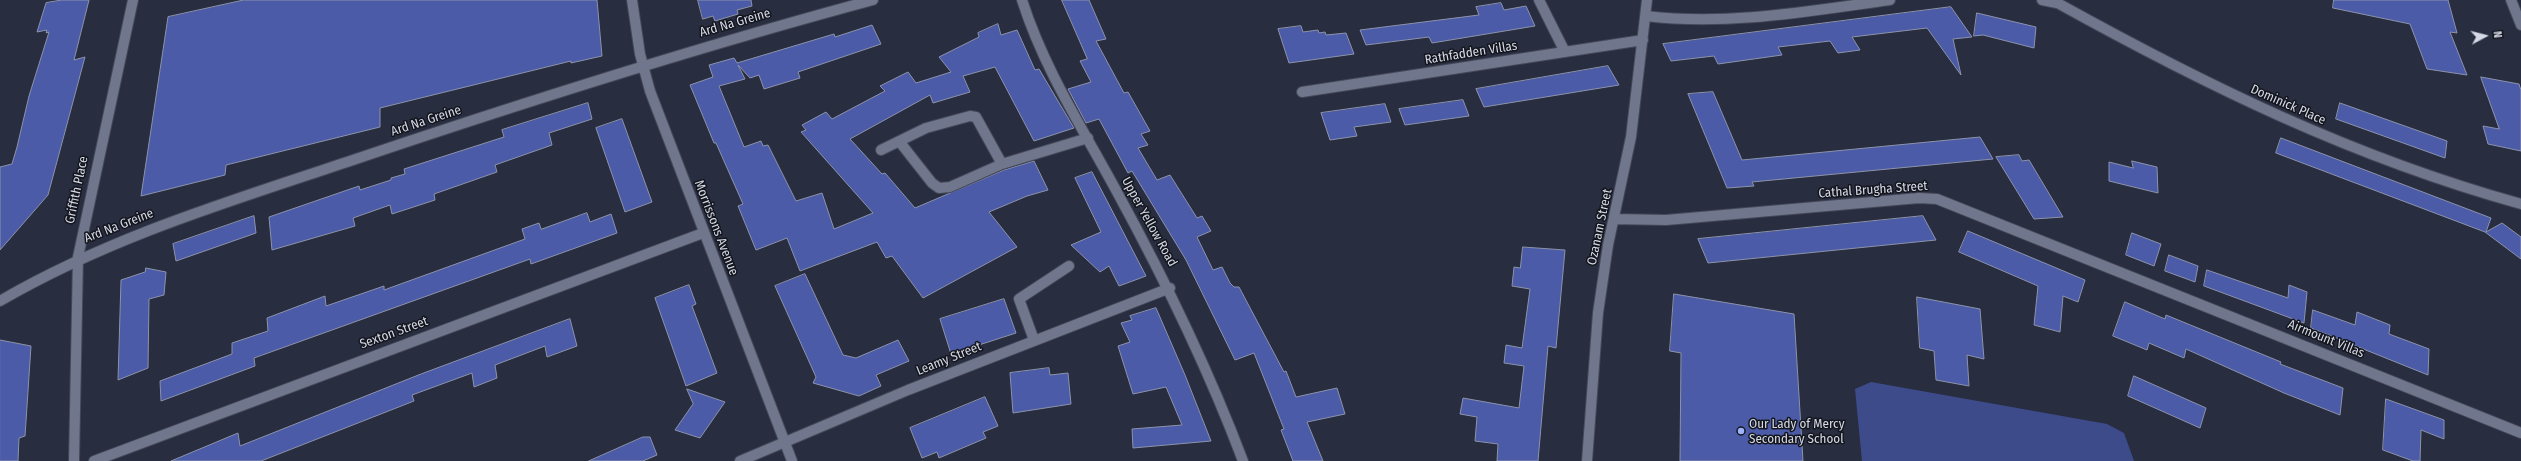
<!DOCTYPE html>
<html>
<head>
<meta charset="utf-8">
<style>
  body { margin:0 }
  #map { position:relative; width:2521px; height:461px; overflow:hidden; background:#282d40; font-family:"Fira Sans Condensed",sans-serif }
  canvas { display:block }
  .north { position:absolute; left:2465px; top:16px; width:40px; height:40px; -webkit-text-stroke:3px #14161e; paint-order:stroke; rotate:83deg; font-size:11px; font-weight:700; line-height:16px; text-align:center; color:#d5d9e5 }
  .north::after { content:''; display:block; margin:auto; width:14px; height:18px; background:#d5d9e5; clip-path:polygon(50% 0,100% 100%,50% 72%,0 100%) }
</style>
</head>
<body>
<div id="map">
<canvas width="2521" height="461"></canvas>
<div class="north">N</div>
</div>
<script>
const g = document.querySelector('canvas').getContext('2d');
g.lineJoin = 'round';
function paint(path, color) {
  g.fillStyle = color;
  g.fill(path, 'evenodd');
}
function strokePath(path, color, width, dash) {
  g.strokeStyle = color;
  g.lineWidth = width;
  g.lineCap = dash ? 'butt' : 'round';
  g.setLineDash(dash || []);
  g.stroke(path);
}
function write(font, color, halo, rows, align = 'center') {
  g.font = font + ' "Fira Sans Condensed",sans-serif';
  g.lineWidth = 3;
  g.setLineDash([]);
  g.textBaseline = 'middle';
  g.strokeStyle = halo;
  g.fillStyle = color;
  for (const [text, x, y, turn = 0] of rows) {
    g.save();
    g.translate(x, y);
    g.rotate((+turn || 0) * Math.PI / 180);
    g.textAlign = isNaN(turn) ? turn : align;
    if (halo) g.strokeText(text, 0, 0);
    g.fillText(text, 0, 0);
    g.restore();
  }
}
const green = new Path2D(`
  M1871,382L2107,424L2124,433L2134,461H1862L1855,389Z`);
const building = new Path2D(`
  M62,0H89L74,60L85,57L48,195L0,250V167L12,164L17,147L29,96L49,32L46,33L47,30L37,32L46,3Z
  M244,0H597L602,56L571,63V61L380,108V127L226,165L225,175L141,196L168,17Z
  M698,0H751L752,6L737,10L738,14L715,21L713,16L703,19Z
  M1062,0H1089L1106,39L1096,41L1124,93L1128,92L1150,131L1141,134L1148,145L1138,148L1157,180L1170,175L1197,218L1202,216L1211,231L1197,237L1213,270L1222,267L1230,283L1234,287H1239L1284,372L1286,371L1296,397L1337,388L1345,414L1307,422L1323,461H1293L1281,430L1284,429L1254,353L1235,360L1186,260L1132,171L1128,173L1099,119L1086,123L1068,89L1091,82L1080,61L1087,59Z
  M2334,0H2448L2457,33L2450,32L2467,75L2427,69L2410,24L2333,8Z
  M1501,3L1504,10L1526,6L1535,26L1432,43L1429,37L1366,45L1360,30L1479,15L1476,7Z
  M1951,7L1972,37L1953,39L1961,75L1927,28L1852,37L1860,50L1838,53L1830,41L1778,47L1782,55L1718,64L1714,56L1671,61L1663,44Z
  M1977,13L2036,27L2034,48L1983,35L1974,36Z
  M998,24L1001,35L1017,30L1035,70L1039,69L1074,128L1034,141L995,67L963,76L970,92L933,103L930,95L850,139L882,174L885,173L915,208L1004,170L1034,161L1048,190L1027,196L989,212L1017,247L923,298L892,256L886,258L877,242L800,271L787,238L756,250L738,206L743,204L716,143H714L690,85L713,77L709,65L734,58L737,63L834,34L835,37L872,25L881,44L798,72L800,78L764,89L759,75L750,78L738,65L745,79L719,86L744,147L761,141L763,146L768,145L796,201L822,193L834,229L873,213L801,132L806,130L802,125L826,112L832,119L885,91L880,86L908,72L916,83L951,72L939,57L979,37L978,33Z
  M1301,26L1303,32L1318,30L1319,33L1325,32L1326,35L1346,33L1354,54L1289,63L1278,29Z
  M1608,66L1619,85L1484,107L1476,89Z
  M2481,77L2519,84L2521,90V151L2488,144L2483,126L2499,129Z
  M1713,92L1742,160L1980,137L1993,159L1752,182L1754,186L1727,188L1688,94Z
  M1463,100L1469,116L1405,125L1399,109Z
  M588,103L592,119L549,133L552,145L495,165L497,172L434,194L435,200L392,214L390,205L353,218L355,226L272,250L269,217L359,186L360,190L391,180V178L405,174L404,169L504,137L502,130Z
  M2340,103L2447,141L2445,158L2336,119Z
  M1385,104L1391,122L1354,127L1357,136L1330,140L1321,113Z
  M622,119L652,202L625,212L596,128Z
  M2281,138L2491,218L2486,232L2502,223L2521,237V259L2485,232L2276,153Z
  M2019,155L2022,161L2029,160L2063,217L2034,219L1996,157Z
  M2132,161L2157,167L2158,193L2109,181V162L2133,168Z
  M1092,172L1146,276L1119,286L1109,266L1100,272L1071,245L1101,232L1075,178Z
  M587,213L590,222L611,214L617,233L531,264L530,259L254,358L255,366L161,401L160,381L232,354V343L268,331L267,318L325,296L326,306L384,286V290L525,239L522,229L539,223L541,229Z
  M254,216L256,233L176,261L173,244Z
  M1923,216L1936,240L1708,263L1698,239Z
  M1968,231L2085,280L2078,302L2063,296L2060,332L2034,325L2038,286L1959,252Z
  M2132,233L2161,244L2154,266L2126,255Z
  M1523,247L1565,250L1556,348L1548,346L1538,461H1497L1498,444L1475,441L1477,417L1460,414L1463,398L1519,408L1524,366L1504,363L1506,345L1522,348L1530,289L1512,286L1514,267L1520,268Z
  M2169,255L2198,266L2195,282L2165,271Z
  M146,268L166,272L164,295L149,299L148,368L118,380L121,280L145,272Z
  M2207,270L2288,298L2289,285L2307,292L2304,323L2204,286Z
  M805,274L843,355L856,358L898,340L909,361L876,375L881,386L859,396L813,383L816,377L775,286Z
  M689,285L696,304L692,306L717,373L686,386L655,298Z
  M1674,294L1794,314L1803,461H1680L1681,353L1670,351Z
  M1917,297L1980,309L1984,359L1967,355L1969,386L1936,380L1934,351L1920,348Z
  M1004,299L1016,333L951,354L940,319Z
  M2125,302L2165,319L2166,315L2281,362L2280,364L2343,388L2340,415L2284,393L2186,349L2184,358L2149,343L2147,350L2113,336Z
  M1156,308L1185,375L1211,441L1133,448L1132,429L1182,425L1166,387L1133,394L1118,346L1130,342L1121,323L1132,320L1130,316Z
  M2313,310L2355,325L2357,312L2390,325L2389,334L2429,349L2428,375L2311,328Z
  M570,319L577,346L547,357L545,346L495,365L497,378L474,387L472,373L412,395L414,401L261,461H171L238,433L240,446L421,374Z
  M0,340L31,346L25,436L19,438L18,461H0Z
  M1049,368L1050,375L1068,373L1071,404L1013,413L1010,373Z
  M2134,376L2206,408L2200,428L2128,396Z
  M687,389L725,402L700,438L675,430L693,404Z
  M985,397L998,426L983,432L986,438L939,458L937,452L922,458L910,428Z
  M2386,399L2444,420V439L2421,430L2420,461H2413L2383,450Z
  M643,437H650L657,455L643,461H589Z`);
const minor = new Path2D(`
  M632,0L640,54L650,91L792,461
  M1022,0C1044,69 1083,129 1117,192C1165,280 1208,368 1243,461
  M1539,0L1565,52
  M2042,0L2057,3
  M2052,0C2205,85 2352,157 2521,204
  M2511,0L2521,25
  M1646,16C1728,26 1809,11 1890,0
  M1302,92L1643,40
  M899,141L932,183L939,188L950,187L1002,164
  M881,150L926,128L970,116L976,117L1002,164L1088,138
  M1615,219L1666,220L1919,198L1937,199L2521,433
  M0,301C112,236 231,201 353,160C525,102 698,47 873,0
  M1034,340L1019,299L1069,266
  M74,461L78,257L133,0
  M94,461L703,233
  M740,461L908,390L1170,288
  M1587,461L1598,313L1608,245L1631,137L1647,0`);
const markers = [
  [1741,431,4,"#9fb3fd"]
];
const streetNames = [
  ["Ard Na Greine",735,23,-16],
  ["Rathfadden Villas",1471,53,-9],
  ["Dominick Place",2288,105,24],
  ["Ard Na Greine",426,121,-18],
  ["Griffith Place",77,190,-78],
  ["Cathal Brugha Street",1873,190,-4],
  ["Upper Yellow Road",1149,222,61],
  ["Ard Na Greine",119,226,-21],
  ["Ozanam Street",1600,227,-78],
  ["Morrissons Avenue",716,228,69],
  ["Sexton Street",394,333,-20],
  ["Airmount Villas",2326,339,22],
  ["Leamy Street",949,359,-22]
];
const poiNames = [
  ["Our Lady of Mercy",1749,424],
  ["Secondary School",1749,439]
];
paint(green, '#3d4b8b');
paint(building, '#4b5ba7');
strokePath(building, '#8c93aa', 1);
strokePath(minor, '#444858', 12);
strokePath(minor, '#70768c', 10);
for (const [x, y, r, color] of markers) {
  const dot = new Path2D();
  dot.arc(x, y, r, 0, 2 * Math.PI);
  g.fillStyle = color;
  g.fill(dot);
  strokePath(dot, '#14161e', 1.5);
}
write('13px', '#d5d9e5', '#14161e', streetNames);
write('13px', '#d5d9e5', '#14161e', poiNames, 'left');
</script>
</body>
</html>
